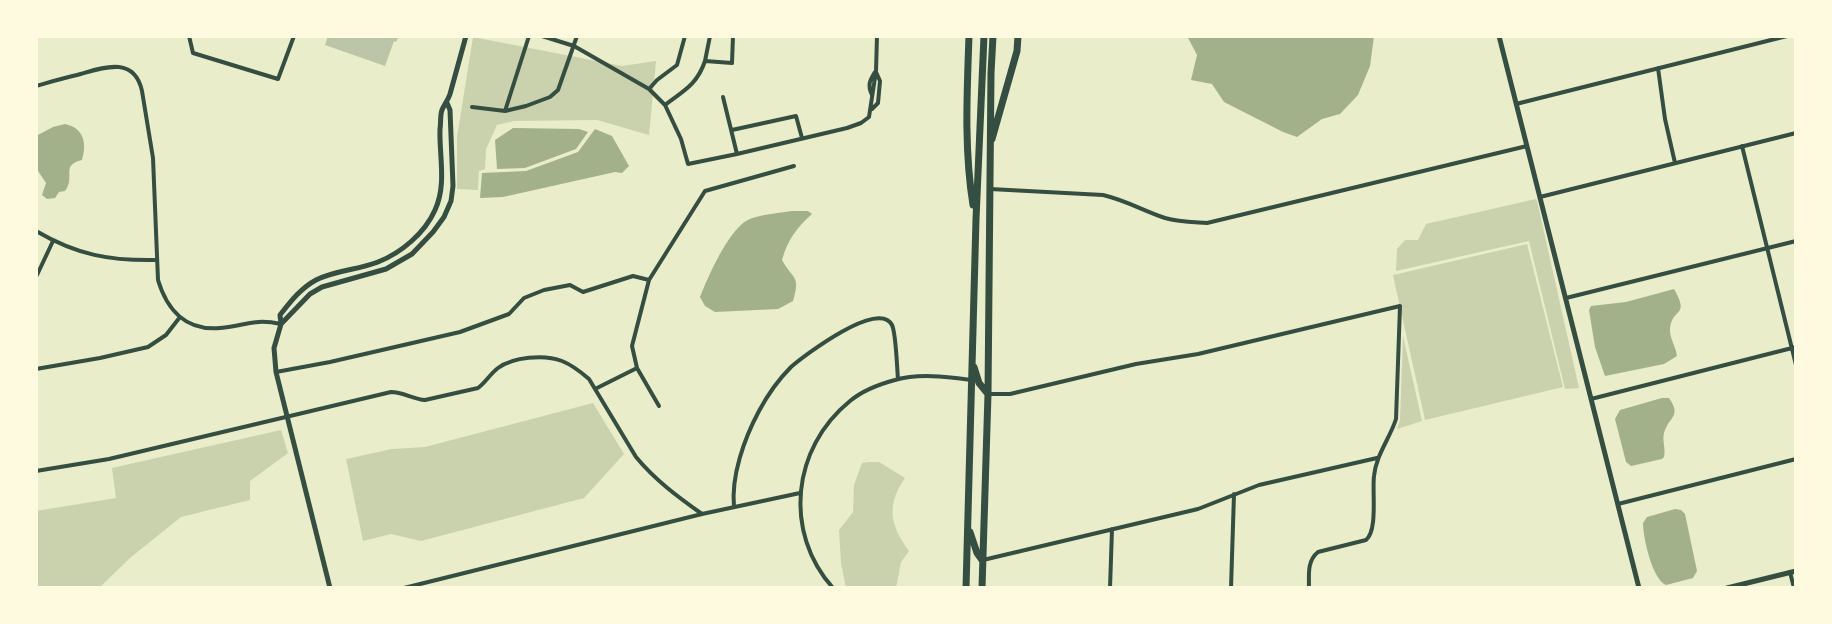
<!DOCTYPE html>
<html>
<head>
<meta charset="utf-8">
<style>
  body { margin:0 }
  #map { position:relative; width:1832px; height:624px; overflow:hidden; background:#e9edc9; font-family:"Fira Sans",sans-serif }
  canvas { display:block }
  .frame { position:absolute; inset:0; border:38px solid #fefae0; pointer-events:none }
</style>
</head>
<body>
<div id="map">
<canvas width="1832" height="624"></canvas>
<div class="frame"></div>
</div>
<script>
const g = document.querySelector('canvas').getContext('2d');
g.lineJoin = 'round';
function paint(path, color) {
  g.fillStyle = color;
  g.fill(path, 'evenodd');
}
function strokePath(path, color, width, dash) {
  g.strokeStyle = color;
  g.lineWidth = width;
  g.lineCap = dash ? 'butt' : 'round';
  g.setLineDash(dash || []);
  g.stroke(path);
}
const green = new Path2D(`
  M473,37L622,66L656,61L649,135L597,120L514,121L497,125L486,149L485,169L479,171L478,190L457,189V137Z
  M1536,199L1537,201L1579,388L1565,389L1529,241L1396,271L1397,249L1405,240H1418L1426,224Z
  M1527,244L1563,387L1425,420L1393,275Z
  M1403,336L1422,421L1397,429L1400,420Z
  M593,403L624,454L584,498L421,541L391,534L363,541L346,459L392,449L425,447Z
  M281,430L288,453L250,481V500L181,517L130,558L99,588H36V511L116,498L112,468Z
  M868,462H879L905,478C886,505 890,525 909,551L901,562L896,588H846L841,563L839,530L853,512L854,485L862,463Z`);
const water = new Path2D(`
  M1187,36H1374L1370,66L1358,95L1340,114L1322,119L1297,137L1283,132L1224,102L1212,84L1191,80L1197,55Z
  M65,124C84,128 87,143 82,160C60,165 76,177 65,191L59,192L55,198L47,199L42,195L46,183L36,168V136L53,127Z
  M513,128L579,129L588,132L576,149L525,168L497,169L495,140Z
  M595,129L612,136L629,166L622,173L615,172L503,197L480,198L482,173L526,171L578,152Z
  M791,211H808L812,214C797,227 787,241 782,260C793,280 801,275 793,301L778,309L715,312L705,306L700,297C708,277 727,233 746,221C755,215 780,213 791,211Z
  M1674,289C1690,317 1673,307 1670,328C1669,337 1676,347 1677,356L1664,364L1605,376L1595,347L1589,310L1591,306L1626,302Z
  M1662,398H1669C1682,417 1669,416 1664,433C1662,441 1666,449 1664,457L1662,459L1631,466L1626,462L1615,419L1620,410Z
  M1675,509L1681,510L1685,514L1697,571L1693,578L1666,585C1652,579 1643,537 1643,523L1647,517Z`);
const building = new Path2D(`
  M328,36H399L396,42L394,41L385,66L325,45Z`);
const minor = new Path2D(`
  M189,36L193,53L278,79L294,36
  M542,36L574,46L649,89
  M685,36L677,65L657,80L649,89L665,105C683,91 697,85 705,61
  M710,36L705,61L732,63L733,36
  M1658,68L1665,119L1675,163
  M36,86C50,82 63,78 77,75C102,68 134,55 142,91L153,158L158,280C167,310 186,331 220,328C246,326 253,318 281,324
  M872,95C867,85 870,80 875,72
  M1516,104L1787,36
  M665,105L681,139L688,164L737,154L723,97
  M472,107L505,111L526,106L550,97L558,90L577,36
  M872,109L878,103L880,81L876,72
  M505,111L529,36
  M732,130L796,116L802,138
  M1742,146L1796,365
  M737,154L847,128L861,123L869,117L876,71L877,36
  M990,189L1103,195C1125,200 1144,211 1165,218C1179,222 1193,222 1207,223L1527,146
  M1540,197L1796,133
  M36,231C77,255 110,261 157,260
  M37,275L53,241
  M1566,298L1796,241
  M36,369L100,358L148,347L166,335L180,317
  M276,372L330,362L460,332L509,314L524,298L544,290L570,285L583,292L633,276L649,280
  M595,389L637,368
  M989,394H1010L1136,364L1198,354L1400,306L1396,419C1390,438 1376,455 1374,476C1372,492 1378,530 1366,540L1318,552C1307,561 1309,574 1309,588
  M1591,399L1796,347
  M659,406L637,368L632,346L649,280L705,191L794,166
  M36,471L109,459L391,392C403,392 413,399 425,400L478,388C486,382 490,374 498,368C513,357 544,354 562,361C572,365 581,372 589,379L636,457C655,480 678,497 702,514
  M1618,504L1796,459
  M734,507C731,476 744,439 759,411C767,396 779,379 791,367C805,355 879,299 892,325C896,333 897,368 898,379
  M983,560L1198,509L1259,485L1377,458
  M1790,572L1794,588
  M404,588L702,514L800,493
  M833,588C783,532 792,448 850,401C862,391 880,384 895,380C919,373 948,377 972,380
  M1110,588L1112,529
  M1231,588L1234,494`);
const tertiary = new Path2D(`
  M1499,36L1639,588
  M281,324L310,294L322,287L386,269L412,254L433,232L444,217L451,201L453,186L450,110L447,103
  M330,588L276,372L274,348L281,324L280,315C291,301 301,288 316,280C336,270 358,270 378,262C401,253 425,233 435,210C447,184 439,156 440,129C441,123 440,115 442,110C444,105 448,100 450,94L466,36
  M1727,588L1796,571`);
const primary = new Path2D(`
  M969,36C967,93 964,149 973,205
  M992,139L1017,51L1018,36
  M974,367L979,383L988,394
  M970,532L977,553L982,560
  M966,588L976,219L984,36
  M982,588L988,394L991,73L993,36`);
paint(green, '#cad2ad');
paint(water, '#a3b18a');
paint(building, '#bcc5a7');
strokePath(minor, '#344e41', 4);
strokePath(tertiary, '#344e41', 5);
strokePath(primary, '#344e41', 7);
</script>
</body>
</html>
